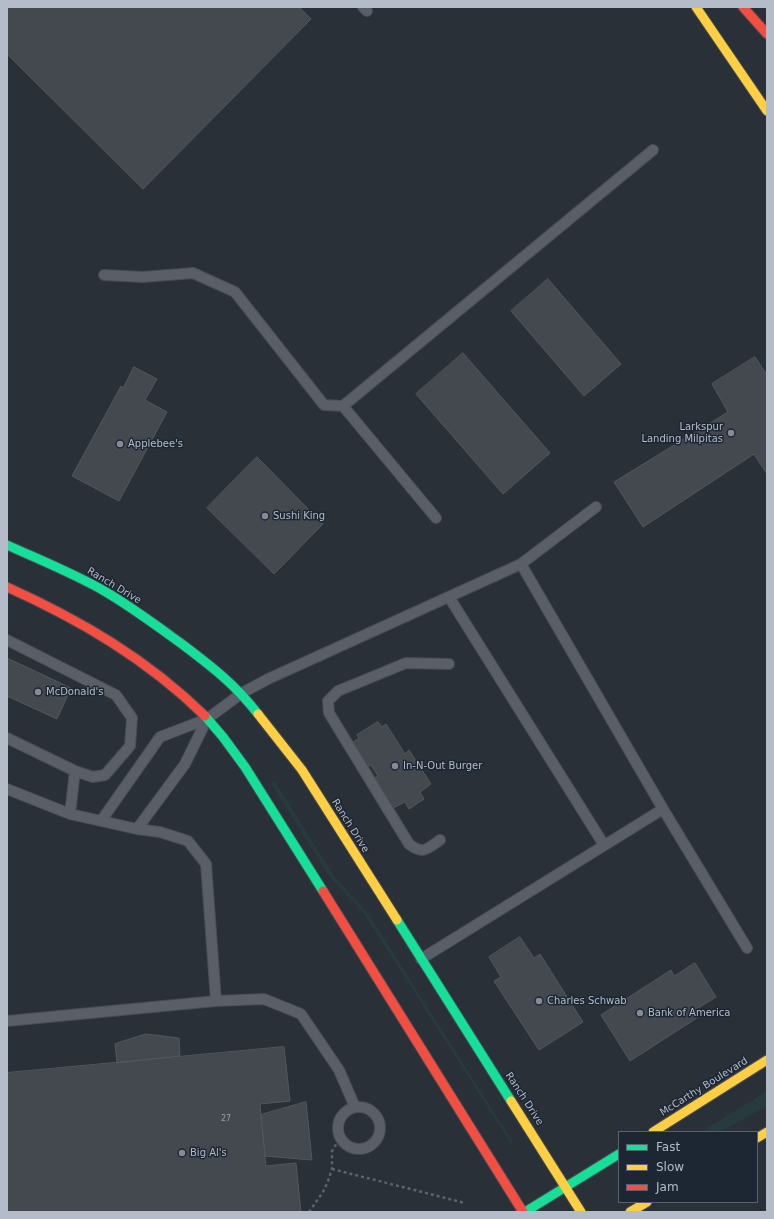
<!DOCTYPE html>
<html>
<head>
<meta charset="utf-8">
<style>
  body { margin:0 }
  #map { position:relative; width:774px; height:1219px; overflow:hidden; background:#2a3038; font-family:"DejaVu Sans",sans-serif }
  canvas { display:block }
  .frame { position:absolute; inset:0; border:8px solid #b4bcc9; pointer-events:none }
  .legend { position:absolute; left:618px; top:1131px; width:140px; height:72px; box-sizing:border-box; background:#1d2633; border:1px solid #59626f; margin:0; padding:5px 7px; list-style:none; font-size:12px; color:#b4bcc9 }
  .legend li { display:flex; align-items:center; gap:8px; height:20px }
  .legend b { width:20px; border:1px solid #59626f }
</style>
</head>
<body>
<div id="map">
<canvas width="774" height="1219"></canvas>
<div class="frame"></div>
<ul class="legend">
<li><b style="height:5px;background:#16e098"></b>Fast</li>
<li><b style="height:5px;background:#ffcf43"></b>Slow</li>
<li><b style="height:5px;background:#f24e42"></b>Jam</li>
</ul>
</div>
<script>
const g = document.querySelector('canvas').getContext('2d');
g.lineJoin = 'round';
function paint(path, color) {
  g.fillStyle = color;
  g.fill(path, 'evenodd');
}
function strokePath(path, color, width, dash) {
  g.strokeStyle = color;
  g.lineWidth = width;
  g.lineCap = dash ? 'butt' : 'round';
  g.setLineDash(dash || []);
  g.stroke(path);
}
function write(font, color, halo, rows, align = 'center') {
  g.font = font + ' "DejaVu Sans",sans-serif';
  g.lineWidth = 3;
  g.setLineDash([]);
  g.textBaseline = 'middle';
  g.strokeStyle = halo;
  g.fillStyle = color;
  for (const [text, x, y, turn = 0] of rows) {
    g.save();
    g.translate(x, y);
    g.rotate((+turn || 0) * Math.PI / 180);
    g.textAlign = isNaN(turn) ? turn : align;
    if (halo) g.strokeText(text, 0, 0);
    g.fillText(text, 0, 0);
    g.restore();
  }
}
const green = new Path2D(`
  M272,780L276,783L334,876L364,909L375,924L512,1141V1145L363,912L331,879L272,785Z
  M767,1091V1106L720,1132H701Z`);
const building = new Path2D(`
  M7,7H299L311,19L143,189L7,54Z
  M548,279L621,364L584,396L511,311Z
  M463,353L550,453L503,494L416,394Z
  M755,357L767,375V474L754,454L643,527L614,482L728,412L712,384Z
  M134,367L157,379L145,400L167,412L119,501L72,476L121,386L123,388Z
  M257,457L323,524L274,574L207,508Z
  M7,658L71,688L57,719L7,696Z
  M378,722L382,727L386,724L405,754L409,750L431,784L420,792L424,799L409,809L405,802L393,808L375,778L378,776L371,765L367,767L352,743L359,738L357,735Z
  M520,937L534,958L540,954L583,1022L539,1050L494,981L501,977L489,957Z
  M695,963L716,997L695,1010L700,1016L630,1061L601,1015L671,970L674,976Z
  M146,1034L179,1038L180,1056L117,1063L115,1044Z
  M284,1047L290,1101L260,1104L261,1115L266,1166L296,1163L301,1212H7V1073Z
  M306,1102L312,1160L265,1156L261,1115Z`);
const path = new Path2D(`
  M332,1169L465,1203
  M309,1212L323,1192L328,1181L332,1169V1151L340,1138`);
const lane = new Path2D(`
  M363,7L367,11
  M104,275L143,277L193,273L235,292L324,405L343,406L653,150
  M343,406L436,518
  M521,564L663,809L747,948
  M449,597L604,845
  M7,640L116,695L132,718L130,746L105,775L93,777L75,771L7,738
  M7,789L70,814L137,829L160,832L188,841L206,864L216,1001
  M70,814L75,771
  M101,821L160,737L207,719L242,693L268,679L521,564L596,507
  M137,829L185,764L207,719
  M440,840C427,849 423,855 409,844L329,713L328,701L338,691L406,663L449,664
  M421,959L663,809
  M7,1021L216,1001L264,999L301,1014L339,1070L355,1107
  M338 1128a21 21 0 1 1 42 0a21 21 0 1 1-42 0Z`);
const fast = new Path2D(`
  M7,545C40,560 75,574 106,592C133,608 157,626 182,644C211,666 235,684 258,714
  M205,716L223,737L245,767L323,891
  M397,920L511,1101
  M525,1212L619,1154`);
const slow = new Path2D(`
  M696,7L767,111
  M258,714L302,770L397,920
  M511,1101L581,1212
  M653,1132L767,1060
  M757,1138L767,1132
  M630,1212L647,1202`);
const jam = new Path2D(`
  M743,7L767,34
  M7,587C80,620 147,659 205,716
  M323,891L523,1212`);
const markers = [
  [731,433,4,"#848b96"],
  [120,444,4,"#848b96"],
  [265,516,4,"#848b96"],
  [38,692,4,"#848b96"],
  [395,766,4,"#848b96"],
  [539,1001,4,"#848b96"],
  [640,1013,4,"#848b96"],
  [182,1153,4,"#848b96"]
];
const numberNames = [
  ["27",226,1119]
];
const poiNames = [
  ["Larkspur",723,427,"right"],
  ["Landing Milpitas",723,439,"right"],
  ["Applebee's",128,444],
  ["Sushi King",273,516],
  ["McDonald's",46,692],
  ["In-N-Out Burger",403,766],
  ["Charles Schwab",547,1001],
  ["Bank of America",648,1013],
  ["Big Al's",190,1153]
];
const streetNames = [
  ["Ranch Drive",114,586,31],
  ["Ranch Drive",350,826,58],
  ["McCarthy Boulevard",704,1087,-32],
  ["Ranch Drive",524,1099,57]
];
paint(green, '#273a3e');
paint(building, '#444950');
strokePath(building, '#52575f', 1);
strokePath(lane, '#484c53', 12);
strokePath(fast, '#484c53', 11);
strokePath(slow, '#484c53', 11);
strokePath(jam, '#484c53', 11);
strokePath(path, '#5d636a', 2.5, [3, 3]);
strokePath(lane, '#5a5e66', 10);
strokePath(fast, '#16e098', 9);
strokePath(slow, '#ffcf43', 9);
strokePath(jam, '#f24e42', 9);
for (const [x, y, r, color] of markers) {
  const dot = new Path2D();
  dot.arc(x, y, r, 0, 2 * Math.PI);
  g.fillStyle = color;
  g.fill(dot);
  strokePath(dot, '#1d2633', 1.5);
}
write('8px', '#989fab', null, numberNames);
write('10px', '#b4bcc9', '#1d2633', poiNames, 'left');
write('10px', '#b4bcc9', '#1d2633', streetNames);
</script>
</body>
</html>
